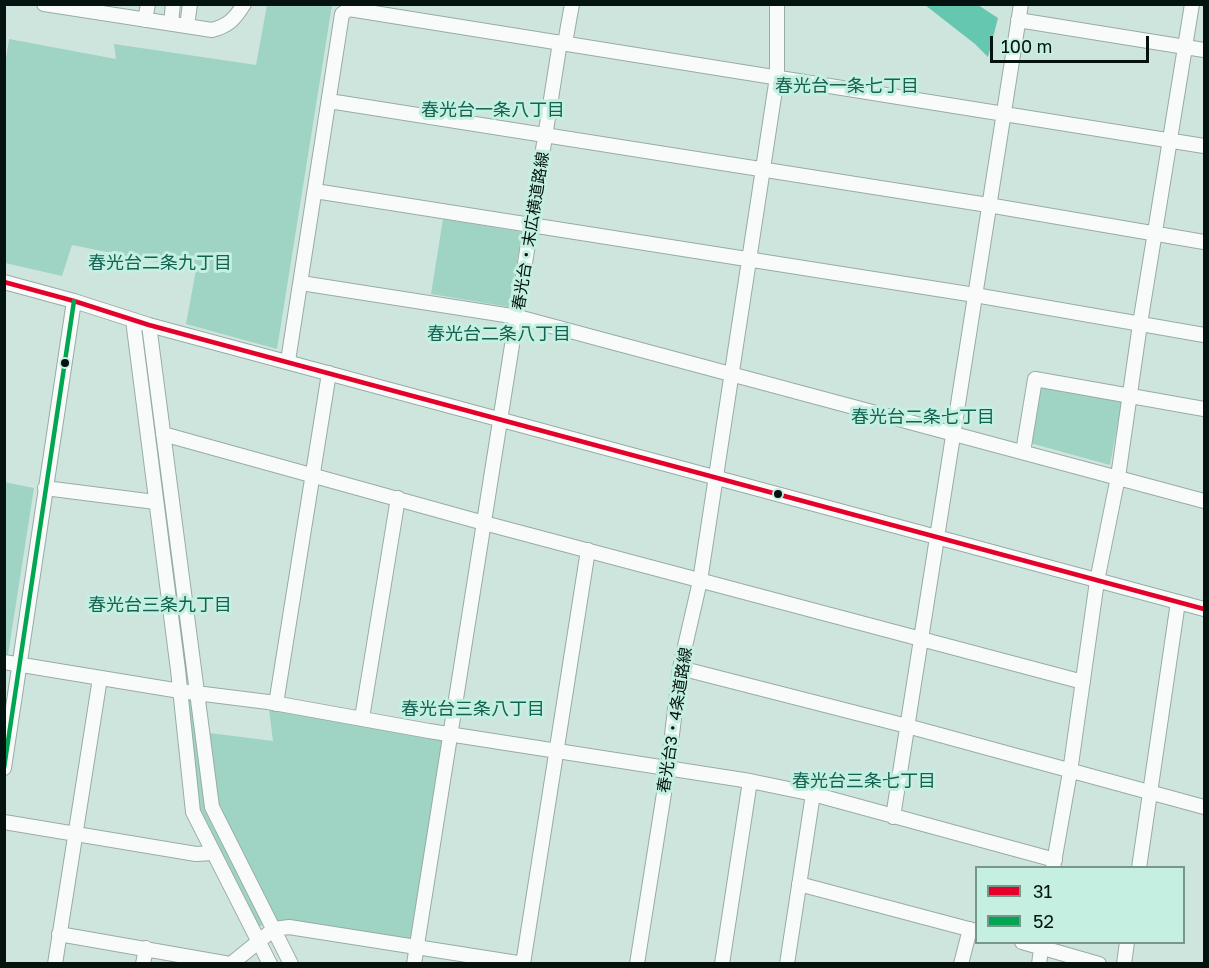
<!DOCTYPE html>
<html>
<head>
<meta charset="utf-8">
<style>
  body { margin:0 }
  #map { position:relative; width:1209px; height:968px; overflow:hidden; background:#cee5de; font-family:"Golos Text",sans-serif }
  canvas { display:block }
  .frame { position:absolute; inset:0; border:6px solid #04130f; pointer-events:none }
  .legend { position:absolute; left:975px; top:866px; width:210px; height:78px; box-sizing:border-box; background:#c4efe1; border:2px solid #77978d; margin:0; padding:8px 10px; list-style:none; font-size:18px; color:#04130f }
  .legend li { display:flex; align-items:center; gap:12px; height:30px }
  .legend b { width:30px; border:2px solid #77978d }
  .scale { position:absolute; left:990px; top:36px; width:159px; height:27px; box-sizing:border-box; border:3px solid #04130f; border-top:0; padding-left:8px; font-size:18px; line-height:21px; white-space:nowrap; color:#04130f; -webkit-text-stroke:4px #c4efe1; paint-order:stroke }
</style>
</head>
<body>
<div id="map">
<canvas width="1209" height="968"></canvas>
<div class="frame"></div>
<ul class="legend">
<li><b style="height:8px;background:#e4002b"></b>31</li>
<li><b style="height:8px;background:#00a651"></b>52</li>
</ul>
<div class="scale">100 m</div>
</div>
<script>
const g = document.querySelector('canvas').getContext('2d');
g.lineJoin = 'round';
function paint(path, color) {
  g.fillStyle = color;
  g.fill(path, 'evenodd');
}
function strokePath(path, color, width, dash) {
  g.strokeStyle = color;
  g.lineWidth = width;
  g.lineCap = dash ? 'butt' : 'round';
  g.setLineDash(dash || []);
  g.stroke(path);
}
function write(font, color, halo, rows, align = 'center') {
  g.font = font + ' "Golos Text","Noto Sans JP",sans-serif';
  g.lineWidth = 6;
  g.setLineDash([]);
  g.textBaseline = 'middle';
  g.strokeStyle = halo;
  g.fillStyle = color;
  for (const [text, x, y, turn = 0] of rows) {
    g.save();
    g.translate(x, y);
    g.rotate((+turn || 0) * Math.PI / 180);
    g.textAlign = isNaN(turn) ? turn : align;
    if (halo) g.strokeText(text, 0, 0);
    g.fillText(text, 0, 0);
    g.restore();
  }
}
const green = new Path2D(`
  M267,5H332L277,349L186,324L196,270L72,245L62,276L5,263L4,72L9,39L116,59L114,44L256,65Z
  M443,219L522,232L509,307L431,294Z
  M135,328L143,329L190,676L188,680L183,681Z
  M1040,384L1122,401L1110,465L1030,443Z
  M4,482L34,488L8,655L4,654Z
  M183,697H190L193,700L208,808L263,921L262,925L257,928L197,811Z
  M268,702L451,734L417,948L274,929L212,807L202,732L273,741Z`);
const water = new Path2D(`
  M925,5H978L998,18L988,57L975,44Z`);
const minor = new Path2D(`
  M44,4L212,30C228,26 235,19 244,4
  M145,20L148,4
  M1018,20L1204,50
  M171,23L173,4
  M187,26L190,4
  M565,43L572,4
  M329,101L988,205L1204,242
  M315,191L975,295L1204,335
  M4,282L74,301L149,325L1204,609
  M301,283L518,317L1204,501
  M133,320L178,670L193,812L270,964
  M149,325L212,807L291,964
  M288,361L342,14L349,9L1204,146
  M163,434L484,523L1083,682
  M1023,452L1035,379L1204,409
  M45,488L155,502
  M4,662L180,691L268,702L429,731L750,781L813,794L1055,860
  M680,668L907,726L1204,807
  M276,704L329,373
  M362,718L398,498
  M4,768L74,301
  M893,817L1021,4
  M4,822L196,854L213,853
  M1053,868L1070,772L1097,581L1118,477L1140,324L1192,4
  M1139,868L1178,602
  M799,884L976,931
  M59,934L230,964
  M1022,942L1099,964
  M55,964L100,678
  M143,964L146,948
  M231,964L274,929L289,927L524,964
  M414,964L560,42
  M523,964L588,550
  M637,964L668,768L680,668L700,581L777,77V4
  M722,964L750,781
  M787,964L813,794
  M961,964L970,929
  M1039,964L1042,942
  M1124,964L1127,942`);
const bus1 = new Path2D(`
  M4,282L74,301L149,325L1204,609`);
const bus2 = new Path2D(`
  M4,768L74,301`);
const markers = [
  [65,363,5,"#04130f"],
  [778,494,5,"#04130f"]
];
const streetNames = [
  ["春光台・末広横道路線",531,231,-81],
  ["春光台3・4条道路線",675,720,-81]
];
const neighbourhoodNames = [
  ["春光台一条七丁目",847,86],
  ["春光台一条八丁目",493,110],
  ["春光台二条九丁目",160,263],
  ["春光台二条八丁目",499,334],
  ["春光台二条七丁目",923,417],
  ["春光台三条九丁目",160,605],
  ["春光台三条八丁目",473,709],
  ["春光台三条七丁目",864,781]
];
paint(green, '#9fd3c3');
paint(water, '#65c7af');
strokePath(minor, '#99aba5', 16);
strokePath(minor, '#f8fbfa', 14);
strokePath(bus1, '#e4002b', 4.5);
strokePath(bus2, '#00a651', 4.5);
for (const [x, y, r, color] of markers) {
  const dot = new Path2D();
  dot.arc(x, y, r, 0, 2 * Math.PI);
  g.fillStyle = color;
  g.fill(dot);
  strokePath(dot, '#c4efe1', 2);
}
write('16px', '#04130f', '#c4efe1', streetNames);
write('18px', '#126351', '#c4efe1', neighbourhoodNames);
</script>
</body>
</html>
